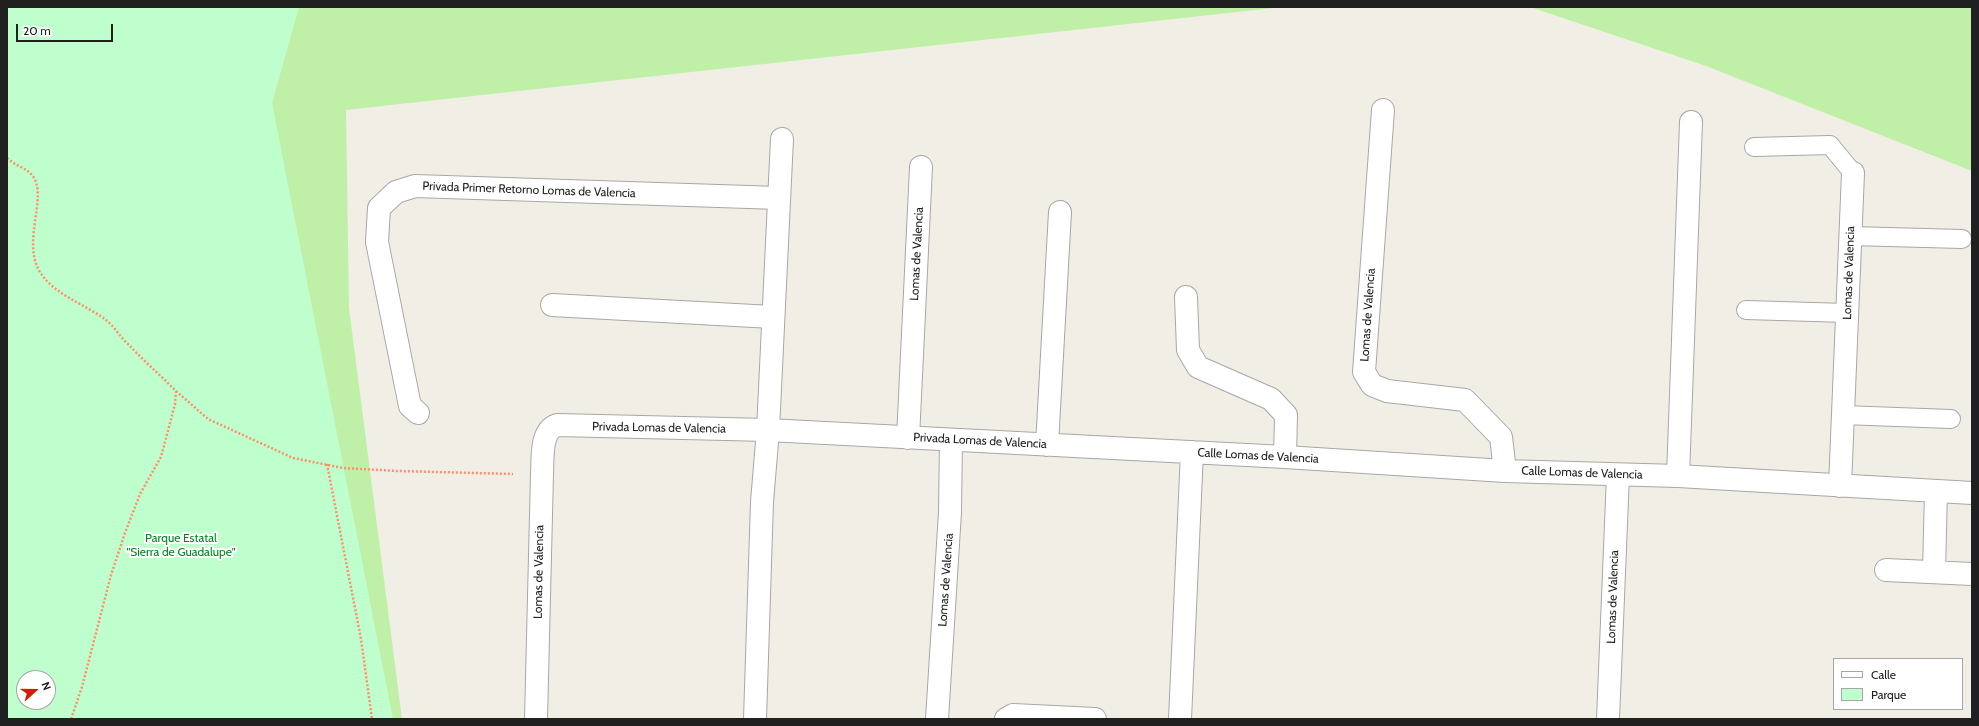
<!DOCTYPE html>
<html>
<head>
<meta charset="utf-8">
<style>
  body { margin:0 }
  #map { position:relative; width:1979px; height:726px; overflow:hidden; background:#f1efe5; font-family:Cabin,sans-serif }
  canvas { display:block }
  .frame { position:absolute; inset:0; border:8px solid #202020; pointer-events:none }
  .legend { position:absolute; left:1833px; top:658px; width:130px; height:52px; box-sizing:border-box; background:#fff; border:1px solid #a6a6a6; margin:0; padding:5px 7px; list-style:none; font-size:12px; color:#202020 }
  .legend li { display:flex; align-items:center; gap:8px; height:20px }
  .legend b { width:20px; border:1px solid #a6a6a6 }
  .north { position:absolute; left:16px; top:670px; width:40px; height:40px; box-sizing:border-box; background:#fff; border:1px solid #a6a6a6; border-radius:50%; rotate:69deg; font-size:11px; font-weight:700; line-height:16px; text-align:center; color:#202020 }
  .north::after { content:''; display:block; margin:auto; width:14px; height:18px; background:#d01e00; clip-path:polygon(50% 0,100% 100%,50% 72%,0 100%) }
  .scale { position:absolute; left:16px; top:24px; width:97px; height:18px; box-sizing:border-box; border:2px solid #202020; border-top:0; padding-left:5px; font-size:12px; line-height:14px; white-space:nowrap; color:#202020; -webkit-text-stroke:3px #fff; paint-order:stroke }
</style>
</head>
<body>
<div id="map">
<canvas width="1979" height="726"></canvas>
<div class="frame"></div>
<ul class="legend">
<li><b style="height:5px;background:#fff"></b>Calle</li>
<li><b style="height:11px;background:#bfffcd"></b>Parque</li>
</ul>
<div class="north">N</div>
<div class="scale">20 m</div>
</div>
<script>
const g = document.querySelector('canvas').getContext('2d');
g.lineJoin = 'round';
function paint(path, color) {
  g.fillStyle = color;
  g.fill(path, 'evenodd');
}
function strokePath(path, color, width, dash) {
  g.strokeStyle = color;
  g.lineWidth = width;
  g.lineCap = dash ? 'butt' : 'round';
  g.setLineDash(dash || []);
  g.stroke(path);
}
function write(font, color, halo, rows, align = 'center') {
  g.font = font + ' Cabin,sans-serif';
  g.lineWidth = 4;
  g.setLineDash([]);
  g.textBaseline = 'middle';
  g.strokeStyle = halo;
  g.fillStyle = color;
  for (const [text, x, y, turn = 0] of rows) {
    g.save();
    g.translate(x, y);
    g.rotate((+turn || 0) * Math.PI / 180);
    g.textAlign = isNaN(turn) ? turn : align;
    if (halo) g.strokeText(text, 0, 0);
    g.fillText(text, 0, 0);
    g.restore();
  }
}
const grass = new Path2D(`
  M7,7H1283L346,110L349,308L402,719H7ZM24,678H48V702H24Z
  M1530,7H1972V171L1706,66Z`);
const park = new Path2D(`
  M7,7H299L272,103L393,719H7ZM24,678H48V702H24Z`);
const path = new Path2D(`
  M7,158C14,165 26,168 32,175C49,195 21,242 40,272C54,295 85,304 106,320C114,326 120,337 128,344C143,360 160,375 176,391L175,404L161,457L140,494L125,533L111,575L82,687L71,719
  M176,391L208,419L293,458L343,468L398,471L513,474
  M327,464L361,639L372,719`);
const lane = new Path2D(`
  M1754,147L1830,145L1853,173
  M1851,236L1962,239
  M1746,310L1847,313
  M1843,415L1951,419`);
const street = new Path2D(`
  M1383,110L1364,372L1372,385L1387,391L1465,400L1501,437L1505,471
  M1186,297L1188,350L1198,367L1271,399L1286,415L1285,457
  M552,305L772,317
  M418,413L410,406L377,242L379,208L396,192L415,186L779,198
  M908,438L921,167
  M1047,445L1060,212
  M1678,476L1691,122
  M1840,486L1853,173
  M1886,570L1972,574
  M1934,572L1936,491
  M536,719L542,474C543,458 540,431 557,425L768,430L1285,457L1505,471L1678,476L1972,493
  M755,719L762,502L768,430L782,139
  M937,719L950,512L951,440
  M1006,719L1013,715L1095,719
  M1180,719L1192,452
  M1608,719L1618,475`);
const streetNames = [
  ["Privada Primer Retorno Lomas de Valencia",529,190,2],
  ["Lomas de Valencia",917,254,-87],
  ["Lomas de Valencia",1849,273,-88],
  ["Lomas de Valencia",1368,315,-86],
  ["Privada Lomas de Valencia",659,428,1],
  ["Privada Lomas de Valencia",980,441,3],
  ["Calle Lomas de Valencia",1258,456,3],
  ["Calle Lomas de Valencia",1582,473,2],
  ["Lomas de Valencia",539,572,-89],
  ["Lomas de Valencia",946,580,-86],
  ["Lomas de Valencia",1613,597,-88]
];
const parkNames = [
  ["Parque Estatal",181,538],
  ["\"Sierra de Guadalupe\"",181,552]
];
paint(grass, '#c0f0a7');
paint(park, '#bfffcd');
strokePath(lane, '#a7a7a7', 20);
strokePath(street, '#a7a7a7', 24);
strokePath(path, '#ff8e69', 2.5, [2, 2]);
strokePath(lane, '#fff', 18);
strokePath(street, '#fff', 22);
write('12px', '#202020', '#fff', streetNames);
write('12px', '#02851f', '#fff', parkNames);
</script>
</body>
</html>
